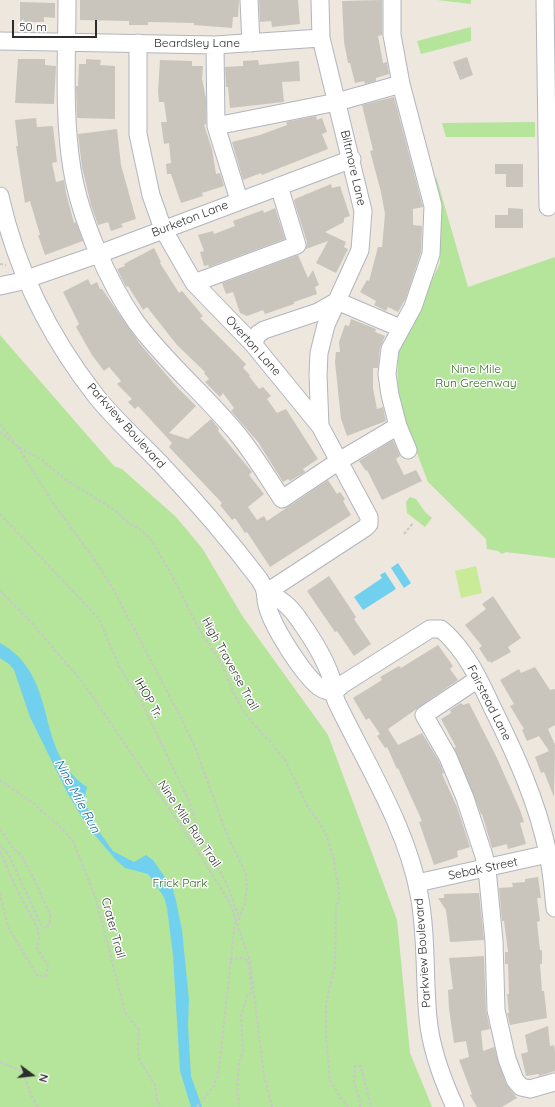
<!DOCTYPE html>
<html>
<head>
<meta charset="utf-8">
<style>
  body { margin:0 }
  #map { position:relative; width:555px; height:1107px; overflow:hidden; background:#ede7de; font-family:Quicksand,sans-serif }
  canvas { display:block }
  .north { position:absolute; left:12px; top:1055px; width:40px; height:40px; -webkit-text-stroke:3px #fff; paint-order:stroke; rotate:105deg; font-size:11px; font-weight:700; line-height:16px; text-align:center; color:#2c2c2c }
  .north::after { content:''; display:block; margin:auto; width:14px; height:18px; background:#2c2c2c; clip-path:polygon(50% 0,100% 100%,50% 72%,0 100%) }
  .scale { position:absolute; left:12px; top:20px; width:85px; height:18px; box-sizing:border-box; border:2px solid #2c2c2c; border-top:0; padding-left:5px; font-size:12px; line-height:14px; white-space:nowrap; color:#2c2c2c; -webkit-text-stroke:3px #fff; paint-order:stroke }
</style>
</head>
<body>
<div id="map">
<canvas width="555" height="1107"></canvas>
<div class="north">N</div>
<div class="scale">50 m</div>
</div>
<script>
const g = document.querySelector('canvas').getContext('2d');
g.lineJoin = 'round';
function paint(path, color) {
  g.fillStyle = color;
  g.fill(path, 'evenodd');
}
function strokePath(path, color, width, dash) {
  g.strokeStyle = color;
  g.lineWidth = width;
  g.lineCap = dash ? 'butt' : 'round';
  g.setLineDash(dash || []);
  g.stroke(path);
}
function write(font, color, halo, rows, align = 'center') {
  g.font = font + ' Quicksand,sans-serif';
  g.lineWidth = 3;
  g.setLineDash([]);
  g.textBaseline = 'middle';
  g.strokeStyle = halo;
  g.fillStyle = color;
  for (const [text, x, y, turn = 0] of rows) {
    g.save();
    g.translate(x, y);
    g.rotate((+turn || 0) * Math.PI / 180);
    g.textAlign = isNaN(turn) ? turn : align;
    if (halo) g.strokeText(text, 0, 0);
    g.fillText(text, 0, 0);
    g.restore();
  }
}
const green = new Path2D(`
  M437,0H471V4Z
  M471,27V41L421,54L417,41Z
  M535,122V137H446L442,123Z
  M436,176L468,287L555,257V558L506,552L502,554L498,551L487,549L486,539L428,482L397,401L398,350L440,263Z
  M0,335L114,466L122,469L176,517L202,548L243,617L328,735L397,920L410,1053L432,1107H0Z
  M410,497L416,499L425,512L432,518L425,527L407,513L406,502Z`);
const pitch = new Path2D(`
  M476,566L482,593L461,598L455,571Z`);
const water = new Path2D(`
  M398,563L411,583L404,588L391,568Z
  M385,572L396,589L363,610L354,597L382,578L380,575Z
  M0,643C9,648 17,654 23,662C55,701 40,755 87,787L84,801L98,830L113,851L134,862L146,855L153,860L173,889L176,901L182,930L189,1000L188,1025L191,1076L202,1107H191L180,1071L173,955L167,908L164,897L148,874L125,868L115,859L88,827L68,794L30,717L14,670L9,664L0,658Z`);
const building = new Path2D(`
  M80,0H239L238,17H233L232,28L194,25V23L148,22V25H129V21L80,20Z
  M259,0H298L300,24L272,27L271,21L260,22Z
  M382,0V35L378,36L383,63L387,62L389,74L376,78V81L365,84L364,81L355,83L350,63H348L344,42L342,1Z
  M20,2L55,3V18L44,17V22H20Z
  M467,57L473,75L460,80L453,62Z
  M18,59H45V65L56,66L54,104L15,103Z
  M86,59L101,60L100,65L115,66V119L77,118L76,86H78L79,64H86Z
  M160,60L192,61V66H203L202,79L206,98V124L204,125L212,149L216,174L220,173L224,186L202,193L203,196L181,203L171,174H167L166,164L171,163L169,143L164,144L161,122H167L164,102H159L158,91Z
  M258,60L259,65L299,61L300,81L282,82L284,102L230,108L228,87H226L225,67L243,66V61Z
  M394,97L423,207L413,209V225L422,226L421,252L406,298L398,312L388,307L386,311L374,305L376,301L360,292L367,280L369,281L378,247H382L385,214L381,192L370,151L373,150L362,105Z
  M316,116L317,120L322,118L327,132L322,134L328,149L262,175L261,173L243,180L232,142L260,135L287,125L286,122Z
  M36,118L37,127L53,126L57,162L52,163L56,182L64,180L66,193L74,223L76,222L83,241L45,255L38,235H40L30,201L25,203L16,146H18L15,120Z
  M117,129L121,165L136,219L121,224L123,227L111,231L108,222L98,225L91,205L82,167L78,134Z
  M495,164H523V187H506V174H495Z
  M331,184L332,188L340,186L350,216L344,218V222L325,232L346,242L344,247L348,249L336,273L316,263L328,241L306,249L307,242L294,201L295,199Z
  M275,208L285,239L209,267L208,265L204,266L200,252L204,251L198,235L213,231L214,234L235,226L233,221L263,210L264,213Z
  M508,208L523,209V228H495V215H508Z
  M154,248L161,262L160,263L179,293L182,291L203,316L200,318L246,364L243,368L250,375L249,376L259,389L263,387L271,396L267,399L277,413L286,409L318,459L303,469L305,472L290,481L288,479L283,482L258,442L231,411L234,408L223,393L220,397L205,382L209,379L204,373L205,372L177,345L147,307L143,310L128,286L126,287L117,269L125,266L124,264Z
  M298,255L308,278L313,270L319,285L315,287L317,294L294,302V304L265,314L263,310L247,316L240,313L233,292L226,294L222,283Z
  M88,279L91,285L97,282L100,289H102L140,344L176,386L196,406L169,433L188,439L211,419L219,429L218,431L252,472L249,475L264,494L248,507L257,520L264,516L267,521L328,480L337,494L340,492L345,499L343,501L351,515L270,567L247,532L245,533L235,518L232,520L220,505L222,503L169,447L172,443L138,406L135,409L128,402L132,399L117,384L121,381L109,367L104,371L92,355L76,327L79,324L63,292Z
  M351,319L376,329L375,332L385,336L380,348L378,368H373V388L377,409L383,407L386,421L347,436L341,419L335,362L336,352H340L339,342L345,325L349,326Z
  M393,440L400,456L396,459L404,475L416,470L422,481L382,500L367,470L366,471L359,461Z
  M329,576L356,617L354,619L371,644L354,656L337,631L335,632L307,591Z
  M493,596L521,638L508,647L511,652L491,663L490,661L488,662L479,648L482,646L465,625L486,609L482,604Z
  M438,645L453,666L450,669L458,680L388,729L398,745L422,733L439,761L444,773L442,774L457,807L470,847L457,851L458,857L434,865L419,822L422,821L398,768L397,769L387,747L385,748L377,736L380,734L369,718L366,720L353,698L382,680L380,677L399,666L401,668Z
  M535,667L550,690L555,689V725L548,729L555,745L554,797L544,772L541,773L535,757L549,751L539,736L527,741L522,730L524,729L510,706L514,704L500,680L519,669L521,673Z
  M461,703L463,705L469,703L497,758L520,810L524,822L520,823L526,844L508,849L507,844L492,848L482,814H481L454,748L456,747L441,719L451,713L450,710Z
  M538,877L541,898H537L540,921L537,922L540,950H542V964H540L542,991H544L547,1018L510,1025L507,1013H509L507,994H509L508,964H505V952H508L504,921H502L499,888L513,887L512,883L525,882V879Z
  M479,893L484,940L450,942L446,910L438,898H444V894Z
  M484,956L486,1010L490,1029L481,1031L483,1051L494,1047L506,1084L517,1098L502,1107H477L470,1095L472,1094L459,1060L469,1057L466,1041L454,1043L449,1009L448,990L453,989L449,958Z
  M548,1026L550,1046L554,1045L555,1051V1071L539,1076V1074L526,1076L521,1054L528,1052L525,1035Z`);
const path = new Path2D(`
  M0,264L6,265
  M0,424L14,442
  M0,432L17,446L42,460L66,480L115,510L126,521L141,530L151,540L169,570L199,629L220,661L237,700L244,712L263,735L270,741L285,760L309,809L319,822L327,837L334,860L339,892V900L336,908L335,965L326,1004V1037L330,1080L340,1097L348,1107
  M18,447L53,503L94,559L112,587L181,718L195,747L226,832L246,874L247,886L245,903L239,919L235,921
  M0,514L99,619L119,666L141,701L188,799L203,842L227,884L239,918
  M404,534L413,523
  M0,591L31,622L84,684L195,847L230,903L250,961L264,1075L272,1107
  M0,780L33,803L60,827L73,841L96,899L125,1012L139,1030L138,1050L140,1061L155,1085L157,1101L161,1107
  M0,829L13,848L21,855L35,881L50,915V921L47,928L42,927L9,855L0,845
  M0,851L16,888L37,927L39,937L37,948L48,966L46,976L44,977L37,975L15,939L8,926L0,894
  M230,960L242,958L248,961L252,991L247,996L241,1016L243,1052L239,1062L237,1092L240,1107
  M0,1062L23,1072L31,1095L38,1107
  M197,1107L214,1086L219,1068L235,922
  M360,1107V1101L354,1082L355,1066H361L371,1107`);
const minor = new Path2D(`
  M67,0C67,56 63,114 72,169C80,218 108,282 136,322C167,364 207,396 239,436C255,456 268,478 282,499L339,461L398,426
  M249,0L251,43
  M392,0V35L401,84
  M545,0L548,207
  M0,41L215,45L321,38
  M138,43V134L151,195L163,229L194,283L253,344L320,426L369,517V524L365,528L267,592
  M215,45L216,126L239,200
  M216,126L337,102L401,84L433,206L431,254L413,307L390,349L387,374L390,395L398,426L408,450
  M0,196C16,269 50,337 96,396C115,420 139,441 160,463C195,500 228,538 259,579C268,593 264,592 267,605C272,626 302,673 319,687C323,690 329,691 333,693
  M194,283L297,245L279,186
  M0,286L18,282L99,254L352,159
  M337,301L400,328
  M253,344L258,334L264,330L318,312L337,301
  M320,426L318,375L319,353L326,325L360,250L363,211L321,38L320,0
  M267,592C282,600 291,607 300,621C312,638 324,657 331,677C334,685 333,695 337,703C366,763 407,828 419,894C427,935 424,977 428,1018C431,1050 442,1079 455,1107
  M478,679L424,715L448,757L465,798L484,856L488,879L494,941L496,1010L507,1059L515,1080L521,1087L530,1089L555,1082
  M333,693L343,684L430,629H441C465,649 479,679 492,707C515,753 538,803 548,854C552,872 553,890 555,908
  M417,883L548,854`);
const streetNames = [
  ["Beardsley Lane",197,43],
  ["Biltmore Lane",353,168,77],
  ["Burketon Lane",190,219,-21],
  ["Overton Lane",253,346,48],
  ["Parkview Boulevard",126,426,48],
  ["High Traverse Trail",230,664,61],
  ["IHOP Tr.",148,698,61],
  ["Fairstead Lane",489,703,63],
  ["Nine Mile Run Trail",189,824,56],
  ["Sebak Street",483,869,-12],
  ["Crater Trail",113,928,75],
  ["Parkview Boulevard",423,953,-94]
];
const parkNames = [
  ["Nine Mile",476,369],
  ["Run Greenway",476,383],
  ["Frick Park",180,883]
];
const waterNames = [
  ["Nine Mile Run",77,796,62]
];
paint(green, '#b5e49b');
paint(pitch, '#c9eb97');
paint(water, '#72d0ef');
paint(building, '#c9c5bd');
strokePath(minor, '#b2b5bf', 19);
strokePath(path, '#c8c8c8', 2, [3, 2]);
strokePath(minor, '#fff', 17);
write('12px', '#2c2c2c', '#fff', streetNames);
write('12px', '#2c6a1b', '#fff', parkNames);
write('italic 13px', '#0d6f9e', '#fff', waterNames);
</script>
</body>
</html>
